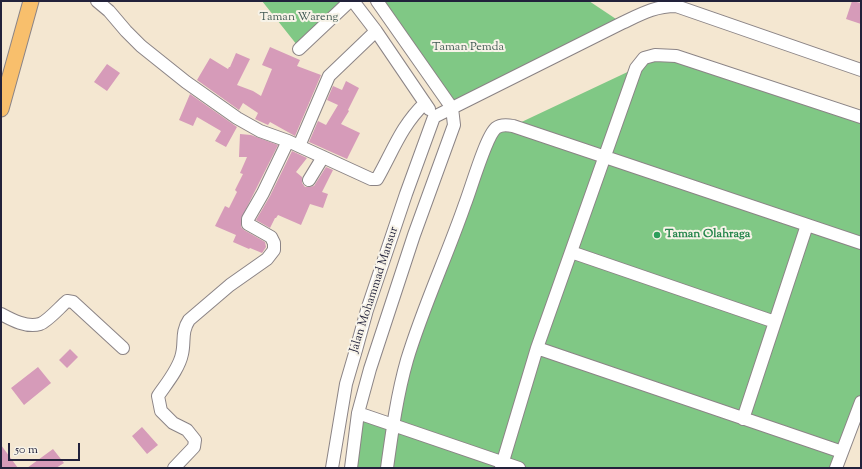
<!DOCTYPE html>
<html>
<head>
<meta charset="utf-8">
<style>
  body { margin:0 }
  #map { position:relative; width:862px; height:469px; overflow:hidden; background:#f4e7d1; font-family:"Sorts Mill Goudy",serif }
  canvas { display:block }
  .frame { position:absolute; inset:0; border:2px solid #22223b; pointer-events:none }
  .scale { position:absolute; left:8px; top:443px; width:72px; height:18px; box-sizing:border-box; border:2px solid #22223b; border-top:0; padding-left:5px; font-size:12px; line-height:14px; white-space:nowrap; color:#22223b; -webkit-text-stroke:3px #f7f3e8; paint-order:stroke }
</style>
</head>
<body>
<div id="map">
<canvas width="862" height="469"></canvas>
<div class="frame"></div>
<div class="scale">50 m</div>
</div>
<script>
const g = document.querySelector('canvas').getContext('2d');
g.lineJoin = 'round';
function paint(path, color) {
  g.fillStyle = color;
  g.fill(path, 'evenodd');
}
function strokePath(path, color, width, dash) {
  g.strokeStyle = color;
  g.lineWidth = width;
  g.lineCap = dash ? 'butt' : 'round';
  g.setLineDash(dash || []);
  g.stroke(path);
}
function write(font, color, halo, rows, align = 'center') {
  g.font = font + ' "Sorts Mill Goudy",serif';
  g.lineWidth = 4;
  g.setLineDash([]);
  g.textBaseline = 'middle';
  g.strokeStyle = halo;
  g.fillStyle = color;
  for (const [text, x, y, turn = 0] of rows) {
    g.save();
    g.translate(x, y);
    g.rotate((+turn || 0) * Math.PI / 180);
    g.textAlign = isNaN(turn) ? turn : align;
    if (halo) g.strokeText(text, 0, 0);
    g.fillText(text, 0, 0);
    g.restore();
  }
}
const green = new Path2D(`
  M262,1H345L297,45Z
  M377,1H589L622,23L452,108Z
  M655,55L861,117V401L837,468H350L358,413L393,426L400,391L494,130L513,126L636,68Z`);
const building = new Path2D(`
  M852,1L861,3V24L846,19Z
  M270,47L300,60L297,66L321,75L295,136L270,122L268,125L255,119L258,113L243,103L239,110L197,80L210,58L228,69L229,67H230L236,53L250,59L237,85L253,91L261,96L272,69L262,65Z
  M107,64L120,73L107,91L94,82Z
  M346,81L359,88L348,110L349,111L341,124L360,133L347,159L309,142L318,121L326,125L338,105L327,100L333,86L342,90Z
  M190,94L237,127L226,147L215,141L221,131L197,117L193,126L179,120Z
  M240,134L251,135L278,145L241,219V227L244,230L265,242L266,247L262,253L250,248L249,249L233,242L236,235L215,226L225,206L229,208L237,192L235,190L243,174L240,173L247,157H239Z
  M292,151L307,158L296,172L302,177V183L305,187H309L314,186L326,167L333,170L322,192L328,194L323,208L310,204L301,225L278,215L276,218H275L270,228L256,220L270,196Z
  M70,349L78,357L67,368L59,360Z
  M38,367L51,383L24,405L11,388Z
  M142,427L158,445L147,454L132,436Z
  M1,445L18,468H1Z
  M53,449L64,463L56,468H27Z`);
const minor = new Path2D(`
  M97,1L109,11L126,31L141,46L186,82L237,118L260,131L288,141L371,179H377C393,151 401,126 425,103
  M353,1L376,31L429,109
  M299,49L350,1
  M434,117L622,23C641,14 655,6 676,6L861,70
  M299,146L329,76L376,31
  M309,180L323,157
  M571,252L775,322
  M1,314C12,320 27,328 40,324C48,321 60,307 67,301L73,302L123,348
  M537,348L842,452
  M358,413L519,468
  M743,419L807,225
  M174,468L194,447L195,440L187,430L173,423L161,411L158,396C166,384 179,369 182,354C185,342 181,332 189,320L230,285L267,259L274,250V243L271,237L248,224V219L263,193L288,141
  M332,468L346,384L356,350L367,310L406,194L434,117
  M351,468L358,413L370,369L414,235L454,125L452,108L377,1
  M387,468C392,432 397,395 407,360C423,307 447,256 465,204C471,189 486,136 496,128C501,124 508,125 513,126L861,243
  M501,468L537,348L636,68L644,58L655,55L676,56L861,117
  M836,468L861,402`);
const major = new Path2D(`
  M1,109L31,1`);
const markers = [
  [657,235,4,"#2e9e5b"]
];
const parkNames = [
  ["Taman Wareng",299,18],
  ["Taman Pemda",468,48]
];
const leisureNames = [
  ["Taman Olahraga",665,235]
];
const streetNames = [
  ["Jalan Mohammad Mansur",375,290,-72]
];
paint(green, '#80c885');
paint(building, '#d69bb9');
strokePath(minor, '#8b8486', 14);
strokePath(major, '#8b8486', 17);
strokePath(minor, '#fff', 12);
strokePath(major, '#f8bf6c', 15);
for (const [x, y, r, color] of markers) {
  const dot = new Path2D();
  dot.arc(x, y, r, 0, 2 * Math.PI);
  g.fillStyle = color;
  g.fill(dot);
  strokePath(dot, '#f7f3e8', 1.5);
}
write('12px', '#435c55', '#f7f3e8', parkNames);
write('bold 12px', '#27864d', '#f7f3e8', leisureNames, 'left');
write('12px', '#22223b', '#f7f3e8', streetNames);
</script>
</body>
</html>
